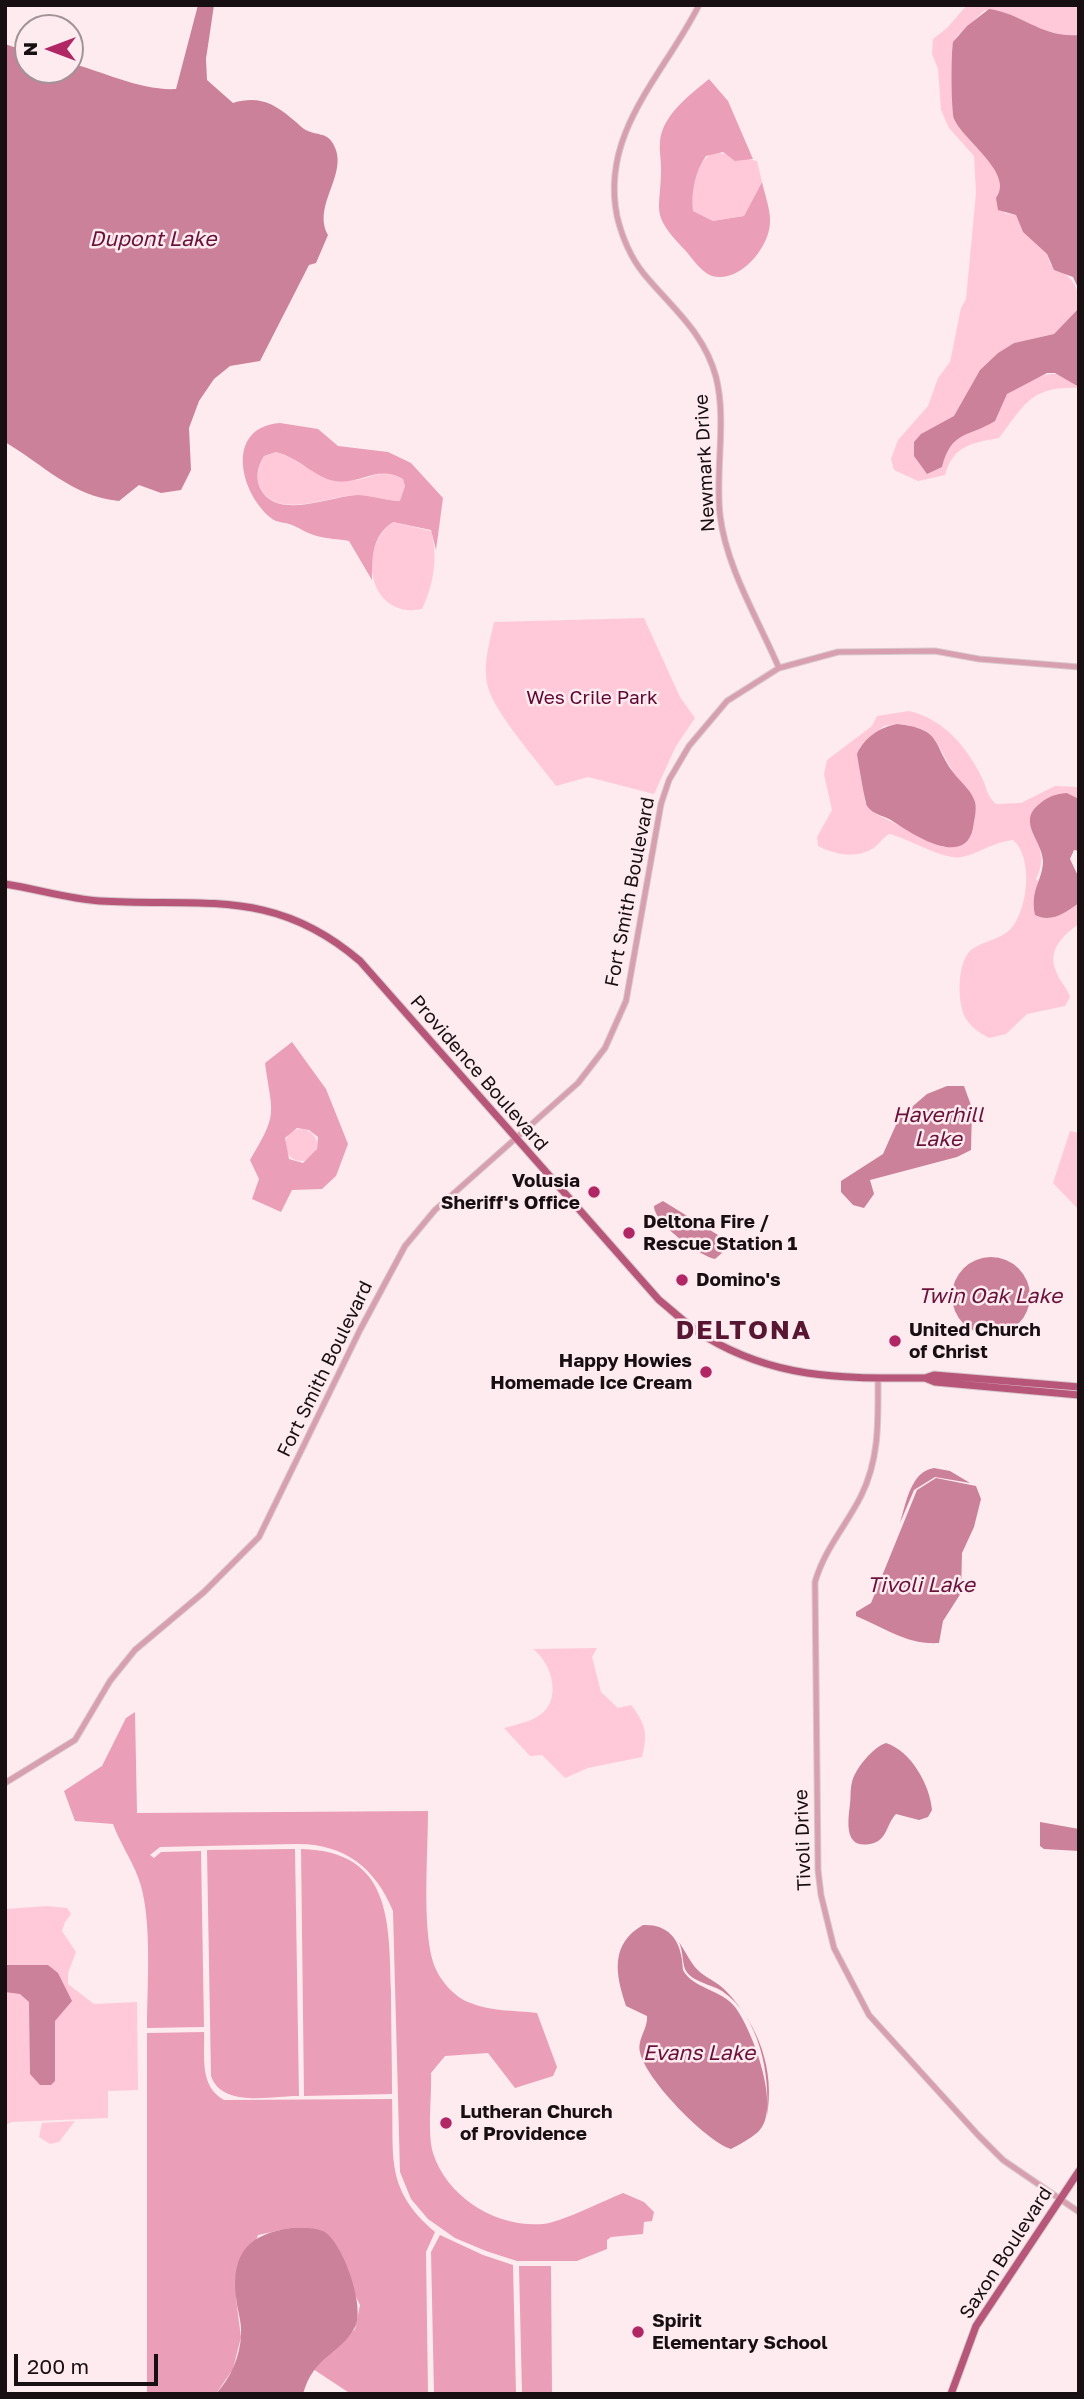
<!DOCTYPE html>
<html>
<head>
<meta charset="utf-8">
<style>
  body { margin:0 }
  #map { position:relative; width:1084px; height:2399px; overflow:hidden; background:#fdebf0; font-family:"Golos Text",sans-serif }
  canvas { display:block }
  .frame { position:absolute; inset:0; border:7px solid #180f12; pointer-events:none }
  .north { position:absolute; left:14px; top:14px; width:70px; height:70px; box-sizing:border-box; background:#fdebf0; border:2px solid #a19397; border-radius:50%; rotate:270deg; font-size:19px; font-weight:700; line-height:28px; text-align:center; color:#180f12 }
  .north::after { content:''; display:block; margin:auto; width:24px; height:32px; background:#b12765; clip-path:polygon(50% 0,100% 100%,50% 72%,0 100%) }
  .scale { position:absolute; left:14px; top:2354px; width:144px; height:32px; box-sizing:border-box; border:4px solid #180f12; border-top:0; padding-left:9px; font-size:21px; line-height:24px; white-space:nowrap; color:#180f12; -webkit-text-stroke:5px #fdebf0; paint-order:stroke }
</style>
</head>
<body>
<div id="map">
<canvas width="1084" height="2399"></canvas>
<div class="frame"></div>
<div class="north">N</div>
<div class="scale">200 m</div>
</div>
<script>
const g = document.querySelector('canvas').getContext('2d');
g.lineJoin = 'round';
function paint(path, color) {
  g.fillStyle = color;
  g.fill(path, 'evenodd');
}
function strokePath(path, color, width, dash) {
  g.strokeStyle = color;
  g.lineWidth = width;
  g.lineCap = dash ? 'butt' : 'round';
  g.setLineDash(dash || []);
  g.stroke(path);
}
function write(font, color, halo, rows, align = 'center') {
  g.font = font + ' "Golos Text",sans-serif';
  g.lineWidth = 5;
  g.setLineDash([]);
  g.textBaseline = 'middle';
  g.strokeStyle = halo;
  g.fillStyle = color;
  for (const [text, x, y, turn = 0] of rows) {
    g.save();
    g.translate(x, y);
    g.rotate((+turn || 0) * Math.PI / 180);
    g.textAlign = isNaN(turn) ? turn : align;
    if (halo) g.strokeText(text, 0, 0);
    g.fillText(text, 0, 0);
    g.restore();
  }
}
const green = new Path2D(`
  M967,5H1079V35C1043,38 1020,13 985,10L957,36L952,47V108L954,120L992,165L1003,184L999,194L1004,213L1016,215L1023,232L1047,254L1050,264C1071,277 1079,282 1079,308L1054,334L1014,343L998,353L980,370L955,416L922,434L915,442L942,467C953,428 968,438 993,417C1001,411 1000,401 1007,394C1012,389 1020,386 1026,383C1052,371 1056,369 1079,388C1031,386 1025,404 999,438C971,443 953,446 945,475L918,481L894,470L891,459L898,440L928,406L938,378L950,362L961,308L966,299L976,193L974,156L949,128L941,110L938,69L932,54L933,39L947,28Z
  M715,152L757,161L762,182L744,216L713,221L693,211C691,190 694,161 715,152Z
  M276,452C296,457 318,478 329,479C337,480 349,481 357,480C376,476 384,468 403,479L405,486L401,501C386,501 371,495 357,495C328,496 276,521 260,487C255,477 259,466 264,456Z
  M393,522L431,531C438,556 434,585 422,609C369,620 356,548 393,522Z
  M644,618L680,697L695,718L676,746L654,794L588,777L556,786C539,763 494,712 488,687C482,665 490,642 494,622Z
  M909,711C944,719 968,748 983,780C987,789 987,796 996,804L1021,803L1055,786L1079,787V799L1067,793L1033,834C1042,851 1045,861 1036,879L1067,911L1079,903V924C1063,935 1047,950 1056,971C1059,981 1067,987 1070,997L1065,1006L1027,1014L1006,1034L989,1038C980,1033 970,1027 965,1017C957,1002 957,962 971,950C984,940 1003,940 1013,926C1028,906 1033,857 1013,840C993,842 980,853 962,857C944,861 908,838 889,834C882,838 879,845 872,849C856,859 833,854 818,846L817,837L832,810L824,774L827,760L872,726L877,716ZM897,724C938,728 934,741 952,770C963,789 981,798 973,824L943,847L876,814L865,802L860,747L884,726Z
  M285 1145a16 16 0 1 1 32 0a16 16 0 1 1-32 0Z
  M1070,1131L1079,1133V1210L1053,1183Z
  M597,1648L592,1657L601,1692L618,1708L631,1705C646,1724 648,1734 642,1757L588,1768L565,1778L542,1755L530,1756L504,1728C514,1725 526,1723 535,1718C564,1704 553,1664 533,1649Z
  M47,1906L67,1908L71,1914L65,1922L62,1931L76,1952L68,1973V1984L94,2004L137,2002L138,2090L108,2091V2118L12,2122L5,2125V1909Z
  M75,2121L59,2142L50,2144L39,2137L42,2123Z`);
const forest = new Path2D(`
  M709,79L728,101L753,159L735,161L723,152L706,156C695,171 691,192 693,211L713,221L744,216L762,182C765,196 773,215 769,230C764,253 738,283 712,276C702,273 692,258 685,250C649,212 661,213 661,168C661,159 659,150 660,141C663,114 690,95 709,79Z
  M280,423L318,429L338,446L388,452L411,463L443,498L436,550L431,530L393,522C372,536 372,556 372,580L349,541C339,539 327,539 317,536C308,534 300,528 292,525C285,522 276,523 271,518C239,492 225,427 280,423ZM276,452C300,458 315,478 335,481C361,485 378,464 403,479L405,486L400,501C386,501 371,495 357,495C328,497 276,521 260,488C255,477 258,466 264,456Z
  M292,1042L326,1089L348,1144L336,1176L322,1189L292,1190L281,1212L252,1199L259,1179L250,1160C279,1112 272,1115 265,1063ZM297,1128L309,1130L318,1137L317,1149L303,1163L289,1159L285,1138Z
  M135,1712L137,1813L428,1811C428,1852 422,1926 433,1962C438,1978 453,1996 468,2002C491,2012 513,2010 537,2013L557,2067L553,2076L515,2088L488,2053L445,2056L431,2073C432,2095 427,2133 433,2153C447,2197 496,2228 543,2224C562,2222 603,2201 623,2193L644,2202L654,2212L652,2221L644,2222L643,2234L611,2237L607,2240V2249L577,2261H517L486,2251L455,2238L428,2219L411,2199L400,2172L393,1911C375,1867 343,1843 295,1844L160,1847L150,1855L154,1858L161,1852L201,1851L204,2027L147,2028C147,1987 153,1915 138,1877C131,1859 120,1843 113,1824L75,1821L64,1791L102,1766L126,1718Z
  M295,1849L299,2096C271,2096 222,2108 211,2076L207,1850Z
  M301,1849C392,1851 389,1922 391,1991C391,2026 392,2060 392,2094L304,2096Z
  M204,2032C205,2057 199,2086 224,2100L392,2099C394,2159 385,2189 435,2232L426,2252L428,2394H351L313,2369L355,2329L360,2305L323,2231L291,2228L258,2235L236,2299L241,2337L233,2369L216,2394H147V2033Z
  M440,2235L483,2255L513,2265L516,2394H434L431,2252Z
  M519,2266H551L552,2394H522Z`);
const water = new Path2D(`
  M198,5H214L206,59L207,80L233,103C257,96 272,102 291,118C297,122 302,129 308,131C317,135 326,133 332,142C352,172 311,204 328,235L316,263L309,265L260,361L230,366L214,379L199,401L189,428L191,470L181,490L161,493L139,485L119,501C71,496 44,465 5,442V44L28,52V70H70V63C104,72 142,91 176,89Z
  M989,9C1024,14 1041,38 1079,35V290L1073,277L1054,270L1047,254L1023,232L1016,215L998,210L996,198C1015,174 964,141 954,119C951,111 951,52 953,42L967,26Z
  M1079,308V387L1055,373H1047L1007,394L995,421C967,438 952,430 942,467L927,474L914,456V442L921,434L954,416L980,370L998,353L1014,343L1054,334Z
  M897,724C943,729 932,744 953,772C960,782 971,789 975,802C977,811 974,820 973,828C965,869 912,834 894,822C885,815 874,816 867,806C865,802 858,761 857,754C864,738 880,727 897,724Z
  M1067,793L1079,799V851L1074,850L1070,859L1079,878V903C1065,913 1051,923 1035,915C1030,889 1042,882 1043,862C1043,842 1018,823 1037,806C1047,797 1054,794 1067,793Z
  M947,1086H964L972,1108L971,1150L957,1157L870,1180L874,1194L864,1208L853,1205L841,1192V1181L883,1154L899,1118L927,1094Z
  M663,1201L718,1235L722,1253L715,1259C698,1255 654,1223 654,1206Z
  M952 1296a39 39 0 1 1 78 0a39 39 0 1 1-78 0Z
  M934,1468L950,1471L970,1483L935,1477L914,1490L900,1523C906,1503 911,1471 934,1468Z
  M936,1478L976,1486L981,1499L974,1527L962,1553L961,1593L943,1621L939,1643C907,1645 885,1628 856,1616V1612L871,1603L917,1490Z
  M886,1743C911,1751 930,1785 932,1810L928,1817L919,1820L896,1814C887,1823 887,1839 874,1843C843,1852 848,1821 850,1804C851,1797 850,1789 852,1782C855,1769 873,1747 886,1743Z
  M1040,1822L1079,1829V1851L1044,1849L1040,1846Z
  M643,1925C666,1924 679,1937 682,1960C682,1960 683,1970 683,1970C692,1988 722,1990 735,2007C752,2029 783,2110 758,2132C751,2138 739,2145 731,2149C706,2141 645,2079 640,2052C637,2039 648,2029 647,2016L626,2006C615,1974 610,1944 643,1925Z
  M679,1942C686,1952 691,1965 701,1973C709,1979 720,1984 727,1992C759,2026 775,2070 767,2116C770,2074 760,2017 722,1991C711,1984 691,1982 685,1969C682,1960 683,1951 679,1942Z
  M5,1965H48L58,1973L72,2001L55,2021V2081L51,2085H40L30,2074L29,2002L20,1994L5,1992Z
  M291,2228C301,2228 314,2227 323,2231C343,2241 366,2309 355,2327C340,2355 314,2355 303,2394H216C231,2377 240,2357 241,2335C242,2321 237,2310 236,2297C231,2253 249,2234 291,2228Z`);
const minor = new Path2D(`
  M699,5C664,75 600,132 617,216C622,237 631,258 644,274C672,308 704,332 716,377C727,421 715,470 720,515C726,567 758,619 779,668
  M878,1378C878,1419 880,1458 861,1496C846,1526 825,1548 815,1582L818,1870L821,1895L834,1948L869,2015L978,2135L1003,2160L1079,2212
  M5,1783L75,1740L110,1681L135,1650L204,1592L259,1537L360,1330L405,1246L435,1210L578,1083L605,1048L626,1001L661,804L669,780L689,746L727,701L779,668L838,652L935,651L979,659L1079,667`);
const major = new Path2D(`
  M5,884C37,889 69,899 100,901C203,907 274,887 360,961L659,1300C674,1312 689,1327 706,1337C778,1380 843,1378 925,1378L934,1375L1079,1387
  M925,1378L935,1382L1079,1395
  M951,2394L976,2326L1079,2171`);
const markers = [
  [594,1192,7,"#b12765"],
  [629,1233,7,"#b12765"],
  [682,1280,7,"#b12765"],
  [895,1341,7,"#b12765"],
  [706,1372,7,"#b12765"],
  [446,2123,7,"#b12765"],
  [638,2332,7,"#b12765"]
];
const streetNames = [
  ["Newmark Drive",705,463,-93],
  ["Fort Smith Boulevard",630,892,-79],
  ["Providence Boulevard",479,1073,49],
  ["Fort Smith Boulevard",325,1369,-64],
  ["Tivoli Drive",803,1840,-92],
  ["Saxon Boulevard",1006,2253,-57]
];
const parkNames = [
  ["Wes Crile Park",592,698]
];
const poiNames = [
  ["Volusia",580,1181,"right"],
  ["Sheriff's Office",580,1203,"right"],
  ["Deltona Fire /",643,1222],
  ["Rescue Station 1",643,1244],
  ["Domino's",696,1280],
  ["United Church",909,1330],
  ["of Christ",909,1352],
  ["Happy Howies",692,1361,"right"],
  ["Homemade Ice Cream",692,1383,"right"],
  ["Lutheran Church",460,2112],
  ["of Providence",460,2134],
  ["Spirit",652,2321],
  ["Elementary School",652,2343]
];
const waterNames = [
  ["Dupont Lake",153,239],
  ["Haverhill",938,1115],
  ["Lake",938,1139],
  ["Twin Oak Lake",990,1296],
  ["Tivoli Lake",921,1585],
  ["Evans Lake",699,2053]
];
const districtNames = [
  ["DELTONA",744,1331]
];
paint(green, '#ffc9d9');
paint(forest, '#eb9eb7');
paint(water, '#cb8199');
strokePath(minor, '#d8c8cc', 7);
strokePath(major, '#d8c8cc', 9);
strokePath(minor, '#d79fb0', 5);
strokePath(major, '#b8567a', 7);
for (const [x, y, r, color] of markers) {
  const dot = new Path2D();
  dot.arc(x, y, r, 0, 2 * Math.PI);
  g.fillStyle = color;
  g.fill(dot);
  strokePath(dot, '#fdebf0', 2.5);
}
write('19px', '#180f12', '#fdebf0', streetNames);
write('19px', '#610632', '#fdebf0', parkNames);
write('bold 19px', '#180f12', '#fdebf0', poiNames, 'left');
write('italic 21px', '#6a123a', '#fdebf0', waterNames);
g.letterSpacing = '2px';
write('bold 26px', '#581632', '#fdebf0', districtNames);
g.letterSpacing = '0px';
</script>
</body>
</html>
